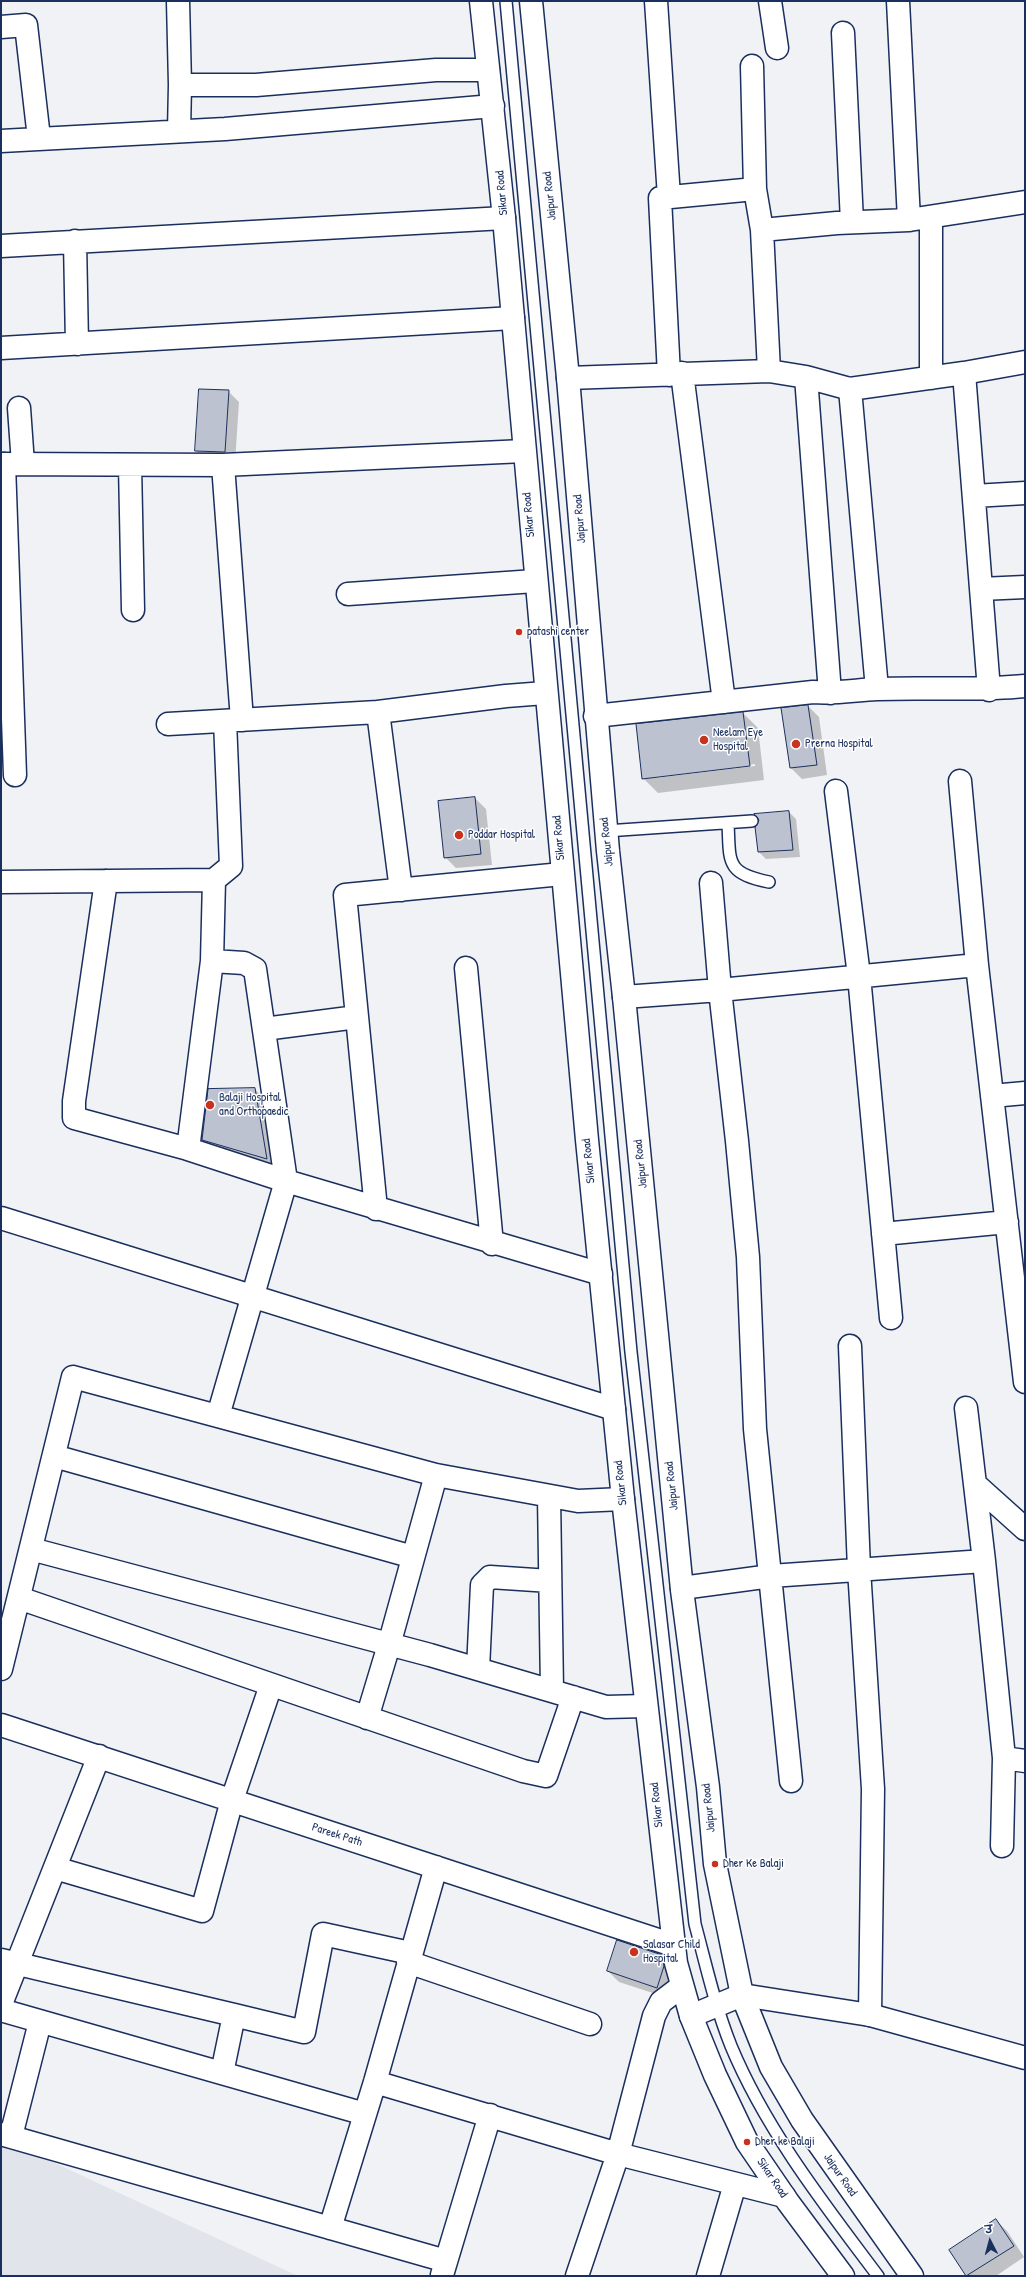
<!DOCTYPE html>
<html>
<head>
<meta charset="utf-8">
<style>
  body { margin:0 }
  #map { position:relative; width:1026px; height:2277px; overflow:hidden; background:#f1f2f5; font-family:"Patrick Hand","Playpen Sans Deva",sans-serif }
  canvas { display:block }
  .frame { position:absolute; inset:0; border:2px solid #1b2f5e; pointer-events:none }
  .north { position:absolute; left:970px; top:2221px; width:40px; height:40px; -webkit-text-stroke:3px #fff; paint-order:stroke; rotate:354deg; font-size:11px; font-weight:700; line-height:16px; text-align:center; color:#1b2f5e }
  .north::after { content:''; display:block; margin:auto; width:14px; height:18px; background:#1b2f5e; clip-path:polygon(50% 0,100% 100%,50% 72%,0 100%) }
</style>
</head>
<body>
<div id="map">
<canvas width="1026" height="2277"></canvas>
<div class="frame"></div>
<div class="north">उ</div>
</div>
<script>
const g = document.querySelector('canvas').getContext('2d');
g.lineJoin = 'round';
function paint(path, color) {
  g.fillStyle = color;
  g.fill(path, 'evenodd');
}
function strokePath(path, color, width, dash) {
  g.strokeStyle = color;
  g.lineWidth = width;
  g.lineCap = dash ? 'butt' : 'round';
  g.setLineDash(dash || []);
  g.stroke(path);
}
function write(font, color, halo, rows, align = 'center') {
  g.font = font + ' "Patrick Hand",sans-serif';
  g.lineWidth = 3;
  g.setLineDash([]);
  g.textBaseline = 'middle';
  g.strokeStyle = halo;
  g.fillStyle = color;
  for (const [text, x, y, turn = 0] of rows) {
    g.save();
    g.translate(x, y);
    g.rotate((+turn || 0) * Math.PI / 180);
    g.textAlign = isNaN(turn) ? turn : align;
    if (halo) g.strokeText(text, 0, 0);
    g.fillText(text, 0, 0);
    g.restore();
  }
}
const built = new Path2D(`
  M1,2138L298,2276H1Z`);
const shadow = new Path2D(`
  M228,391L239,402L235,463L207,462L196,451Z
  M808,706L819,717L827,775L802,779L791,768Z
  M743,713L758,728L764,780L658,793L643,778ZM755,764V766L655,778V776Z
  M475,798L486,809L492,865L456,868L445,857Z
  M789,812L796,819L800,857L766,859L759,852L760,820Z
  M255,1089L266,1101L277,1169L214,1151L203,1140Z
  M662,1956L673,1967L668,1998L619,1982L608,1971Z
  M996,2220L1007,2231L1024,2257L996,2276H967L950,2251Z`);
const building = new Path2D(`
  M199,389L229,390L225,452L195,451Z
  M808,705L817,765L790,768L781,708Z
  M743,712L750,766L642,779L636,724Z
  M475,797L481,854L444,858L438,801Z
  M789,811L793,850L758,852L755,827L759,820L754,814Z
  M255,1088L267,1159L202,1140L208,1089Z
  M617,1940L662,1955L664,1966L657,1988L607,1971Z
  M996,2219L1014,2246L966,2276L949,2250Z`);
const service = new Path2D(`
  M506,1L631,1352L695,1924C706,1965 715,2006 731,2046C766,2130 824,2204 878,2276
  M728,823C730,862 725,873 769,882
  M606,831L752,821`);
const minor = new Path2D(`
  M178,1L180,85H256L436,70H488
  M656,1L669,197
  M770,1L777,48
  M898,1L909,220
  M1,27L26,25L39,138
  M843,33L852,222
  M752,66L755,189
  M179,131L180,85
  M1,141L225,129L493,106
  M762,230L837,223L909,220L1025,202
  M75,241L77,344
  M1,246L504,218
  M1,348L513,318
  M682,373L724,702
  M964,373L989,690
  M669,375L660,198L755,189L762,230L769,371
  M806,377L830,693
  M568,378L769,371L806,377L850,389L964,373L1025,362
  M931,378V217
  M850,389L877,689
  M19,408L23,464
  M1,464L223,465L524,451
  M4,464L15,775
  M130,465L133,610
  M223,465L242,720
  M974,496L1025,493
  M981,589L1025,587
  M348,594L535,581
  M378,712L401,890
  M595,716L813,692C835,694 856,690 877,689C927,687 976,691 1025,686
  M168,724L378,712L506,696L545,693
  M960,781L977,965L1025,1382
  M836,791L859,976L891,1318
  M106,881L74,1101V1118L188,1149L286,1181L601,1274
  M1,882L214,880L231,866L225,721
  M711,883L720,990L737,1141L748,1257L755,1429L791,1781
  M212,961L244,963L255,969L286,1181L218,1416
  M466,968L492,1244
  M624,997L720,990L977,965
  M264,1029L357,1017
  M992,1096L1025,1093
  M188,1149L212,961L214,880
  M376,1209L345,895L562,874
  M1,1218L614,1409
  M883,1234L1007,1222
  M850,1346L859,1569L873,1789L870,2015
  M966,1408L984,1561
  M54,1456L413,1557
  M975,1484L1025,1529
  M549,1496L552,1691
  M31,1549L430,1655L606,1707L646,1706
  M682,1588L771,1576L984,1561L1004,1758L1002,1846
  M19,1598L523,1771L546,1776L573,1697
  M1,1669L73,1377L436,1475L578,1501L623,1499
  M478,1669L482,1585L490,1577L550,1581
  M367,1718L389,1645L436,1475
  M1,1725L673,1945
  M1004,1758L1025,1761
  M55,1868L202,1911L232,1800L271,1685
  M1,1960L234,2015L222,2073
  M408,1962L590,2024
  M1,2004L99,1756
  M1,2010L365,2114
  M234,2015L304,2032L323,1934L410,1953
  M375,2082L618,2154L784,2196
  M1,2134L446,2261
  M11,2136L40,2022
  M330,2228L375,2082L436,1867
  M442,2275L490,2115
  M577,2276L618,2154L654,2016L661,2002L682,1986
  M708,2276L735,2184`);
const tertiary = new Path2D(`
  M691,2016L742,1995L870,2015L1025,2058`);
const primary = new Path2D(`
  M481,1L504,218L587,1140L623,1499L676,1963L691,2016L715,2075L747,2142L788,2202L843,2276
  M531,1L568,378L608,851L624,997L682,1590L708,1787L715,1864L742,1995L771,2067L802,2120L912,2276`);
const markers = [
  [519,632,4,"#c8321e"],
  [704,740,5,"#c8321e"],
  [796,744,5,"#c8321e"],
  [459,835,5,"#c8321e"],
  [210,1105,5,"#c8321e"],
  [715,1864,4,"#c8321e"],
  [634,1952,5,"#c8321e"],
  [747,2142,4,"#c8321e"]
];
const streetNames = [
  ["Sikar Road",502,193,-95],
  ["Jaipur Road",550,196,-96],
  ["Sikar Road",529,515,-95],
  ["Jaipur Road",580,519,-95],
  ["Sikar Road",559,838,-95],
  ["Jaipur Road",607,842,-96],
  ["Sikar Road",589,1161,-96],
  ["Jaipur Road",641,1164,-96],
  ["Sikar Road",621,1483,-96],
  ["Jaipur Road",672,1486,-96],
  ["Sikar Road",657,1805,-96],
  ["Jaipur Road",709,1808,-96],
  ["Pareek Path",337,1835,18],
  ["Jaipur Road",840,2175,55],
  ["Sikar Road",772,2178,56]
];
const poiNames = [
  ["patashi center",527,632],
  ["Neelam Eye",713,733],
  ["Hospital",713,747],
  ["Prerna Hospital",805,744],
  ["Poddar Hospital",468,835],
  ["Balaji Hospital",219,1098],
  ["and Orthopaedic",219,1112],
  ["Dher Ke Balaji",723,1864],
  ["Salasar Child",643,1945],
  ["Hospital",643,1959],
  ["Dher ke Balaji",755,2142]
];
paint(built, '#e1e4ea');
paint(shadow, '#0003');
paint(building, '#bcc2d0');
strokePath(building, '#1b2f5e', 1);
strokePath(service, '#1b2f5e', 14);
strokePath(minor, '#1b2f5e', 25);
strokePath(tertiary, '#1b2f5e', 25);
strokePath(primary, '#1b2f5e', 25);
strokePath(service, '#fff', 11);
strokePath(minor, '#fff', 22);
strokePath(tertiary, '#fff', 22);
strokePath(primary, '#fff', 22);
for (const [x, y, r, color] of markers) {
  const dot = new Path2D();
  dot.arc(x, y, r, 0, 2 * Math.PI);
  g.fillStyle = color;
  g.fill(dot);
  strokePath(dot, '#fff', 1.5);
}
write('12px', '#1b2f5e', '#fff', streetNames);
write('12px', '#1b2f5e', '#fff', poiNames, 'left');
</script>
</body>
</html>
